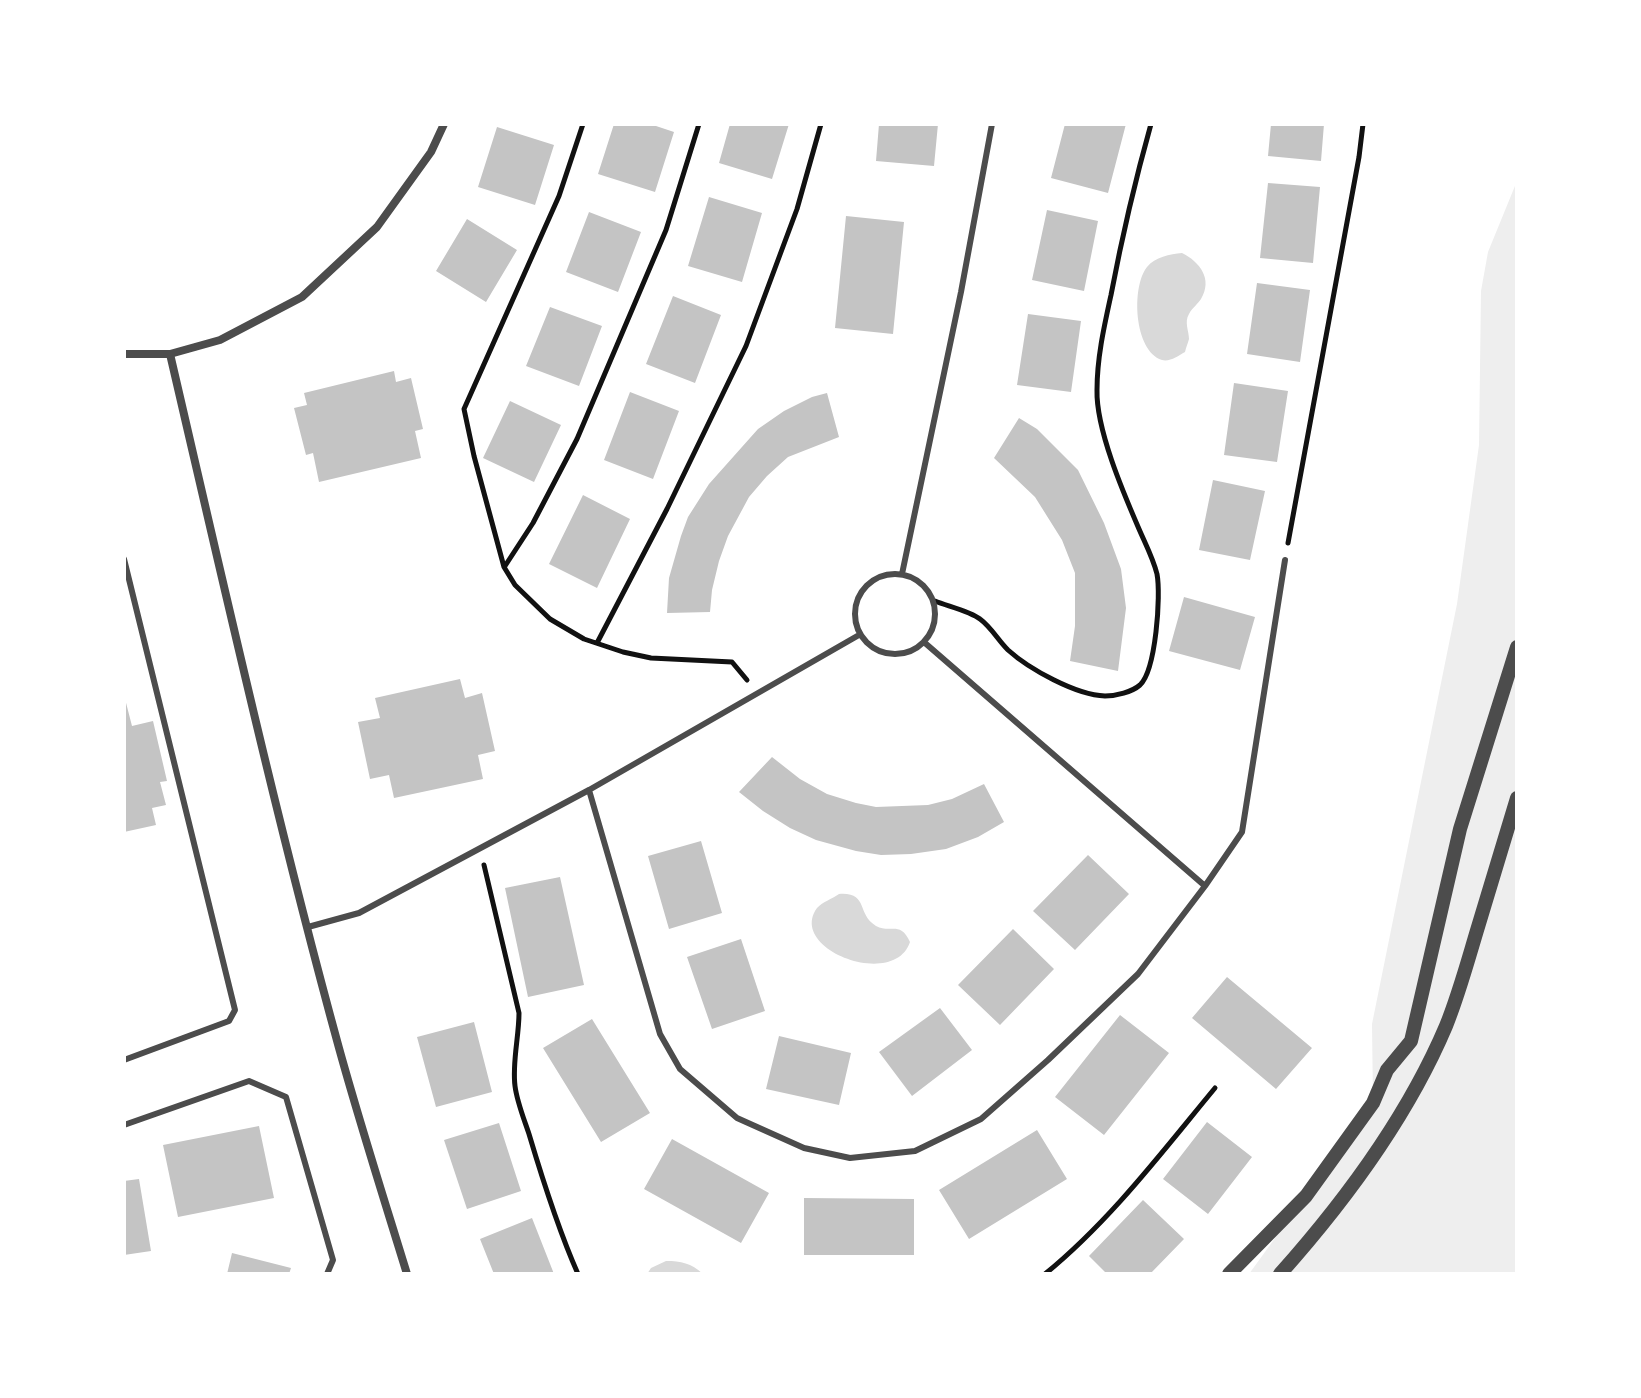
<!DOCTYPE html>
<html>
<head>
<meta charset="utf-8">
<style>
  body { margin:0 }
  #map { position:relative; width:1641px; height:1398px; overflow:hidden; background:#fff; font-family:Commissioner,sans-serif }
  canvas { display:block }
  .frame { position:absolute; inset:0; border:126px solid #fff; pointer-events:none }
</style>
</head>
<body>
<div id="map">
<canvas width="1641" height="1398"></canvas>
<div class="frame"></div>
</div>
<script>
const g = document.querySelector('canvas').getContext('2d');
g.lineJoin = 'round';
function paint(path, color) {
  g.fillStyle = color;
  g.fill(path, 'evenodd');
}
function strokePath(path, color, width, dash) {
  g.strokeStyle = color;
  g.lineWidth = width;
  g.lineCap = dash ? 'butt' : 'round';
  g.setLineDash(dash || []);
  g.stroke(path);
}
const green = new Path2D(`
  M1517,181V1274H1249L1373,1103L1372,1024L1457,604L1479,445L1481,291L1488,252Z`);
const water = new Path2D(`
  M1182,253C1200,262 1213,279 1201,299C1198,304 1192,308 1189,314C1184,322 1189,331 1189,339C1188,343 1186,347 1185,352C1178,356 1170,362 1162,360C1134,351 1131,287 1147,267C1155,257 1170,254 1182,253Z
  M839,894C869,892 856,914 876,926C891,934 900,920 910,942C894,990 787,949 817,908C822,902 832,899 839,894Z
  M666,1261C681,1261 691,1263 703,1274H647L651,1268Z`);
const building = new Path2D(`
  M614,124H650L674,132L655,192L598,174Z
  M730,124H789L772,179L719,163Z
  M879,124H938L934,166L876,161Z
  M1065,124H1126L1108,193L1051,178Z
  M1271,124H1324L1321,161L1268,156Z
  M497,127L554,145L535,205L478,187Z
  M1268,183L1320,187L1313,263L1260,258Z
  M709,197L762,213L742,282L688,266Z
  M1047,210L1098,221L1084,291L1032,280Z
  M589,212L641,232L618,292L566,272Z
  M846,216L904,222L893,334L835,328Z
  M467,219L517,250L486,302L436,271Z
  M1257,283L1310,290L1300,362L1247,354Z
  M673,296L721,315L695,383L646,364Z
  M550,307L602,326L579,386L526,366Z
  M1028,314L1081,321L1071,392L1017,385Z
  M394,371L396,382L411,378L423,429L415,431L421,458L319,482L313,453L306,455L294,408L307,405L304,393Z
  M1234,383L1288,391L1277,462L1224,455Z
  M630,392L679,411L653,479L604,460Z
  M827,393L839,437L788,457L767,476L749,497L728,536L719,561L712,590L710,612L667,613L669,578L681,536L688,517L709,484L758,429L784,411L812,397Z
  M510,401L561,425L534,482L483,458Z
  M1019,418L1037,429L1078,470L1104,523L1121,569L1126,608L1118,671L1070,661L1075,626V573L1062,540L1035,497L994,458Z
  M1213,480L1265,491L1250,560L1199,550Z
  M583,495L630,519L597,588L549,564Z
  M1184,597L1255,617L1240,670L1169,651Z
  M460,679L465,698L482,693L495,751L478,755L483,779L394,798L389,775L370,779L358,722L380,718L375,698Z
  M124,695L132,726L153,721L167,781L160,782L166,805L152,808L156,825L124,832Z
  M772,757L800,779L827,794L856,803L876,807L928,805L952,799L984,784L1004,822L978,837L946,849L911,854L881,855L856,851L816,840L790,828L763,811L739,792Z
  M701,841L722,913L669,929L648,856Z
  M1088,855L1129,894L1075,950L1033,911Z
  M560,877L584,985L528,997L505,888Z
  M1013,929L1054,969L1000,1025L958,985Z
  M741,939L765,1011L712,1029L687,957Z
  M1227,977L1312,1048L1276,1089L1192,1018Z
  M940,1008L972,1050L912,1096L879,1052Z
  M1120,1015L1169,1053L1104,1135L1055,1097Z
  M592,1019L650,1113L601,1142L543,1048Z
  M474,1022L492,1092L436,1107L417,1037Z
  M779,1036L851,1053L839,1105L766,1089Z
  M1207,1122L1252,1157L1208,1214L1163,1179Z
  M499,1123L521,1191L467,1209L444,1140Z
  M259,1126L274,1198L178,1217L163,1145Z
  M1037,1130L1067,1179L969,1239L939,1190Z
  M672,1139L769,1193L741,1243L644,1189Z
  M139,1179L151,1251L124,1255V1181Z
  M804,1198L914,1199V1255H804Z
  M1143,1200L1184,1239L1150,1274H1107L1089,1256Z
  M532,1218L554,1274H494L480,1239Z
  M232,1253L291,1268L289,1274H227Z`);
const path = new Path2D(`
  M583,124L559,196L464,409L474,456L504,567L515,585L550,619L584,639L623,652L651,658L732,662L747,680
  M1288,543L1359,157L1363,124
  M505,566L533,523L577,439L666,230L699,124
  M935,601C947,606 970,611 980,619C991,627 998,640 1008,650C1029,669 1076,695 1105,696C1116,696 1132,692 1140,685C1156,670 1161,595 1157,574C1153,558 1145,543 1139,529C1123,492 1096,429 1097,390C1097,358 1104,327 1111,295C1122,237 1135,181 1151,124
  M597,643L667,509L746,346L797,209L821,124
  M484,865L519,1013C519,1037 512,1062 515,1086C517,1102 524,1119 529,1134C543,1181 558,1229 578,1274
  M1045,1274C1110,1221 1162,1152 1215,1088`);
const service = new Path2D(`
  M124,559L235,1010L229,1021L124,1060
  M855 614a40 40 0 1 1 80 0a40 40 0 1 1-80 0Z
  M902,574L961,292L992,124
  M589,790L660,1034L680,1069L737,1118L804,1148L850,1158L915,1151L981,1119L1048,1060L1138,974L1205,886L925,643
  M1205,886L1242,832L1285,560
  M308,927L359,913L589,790L859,635
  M124,1125L249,1081L286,1097L333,1260L327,1274`);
const minor = new Path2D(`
  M124,354H170L220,340L302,297L377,227L431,152L444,124
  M170,354C224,586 276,818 339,1048C360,1124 384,1199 407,1274`);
const tertiary = new Path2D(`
  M1229,1274L1306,1196L1373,1103L1387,1070L1411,1041L1460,829L1517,647
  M1280,1274C1346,1200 1407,1118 1446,1026C1459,994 1468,960 1478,927C1491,884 1504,841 1517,798`);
paint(green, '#eee');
paint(water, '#d9d9d9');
paint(building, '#c4c4c4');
strokePath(path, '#111', 5);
strokePath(service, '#4c4c4c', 6);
strokePath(minor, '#4c4c4c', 8);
strokePath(tertiary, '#4c4c4c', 14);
</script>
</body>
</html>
